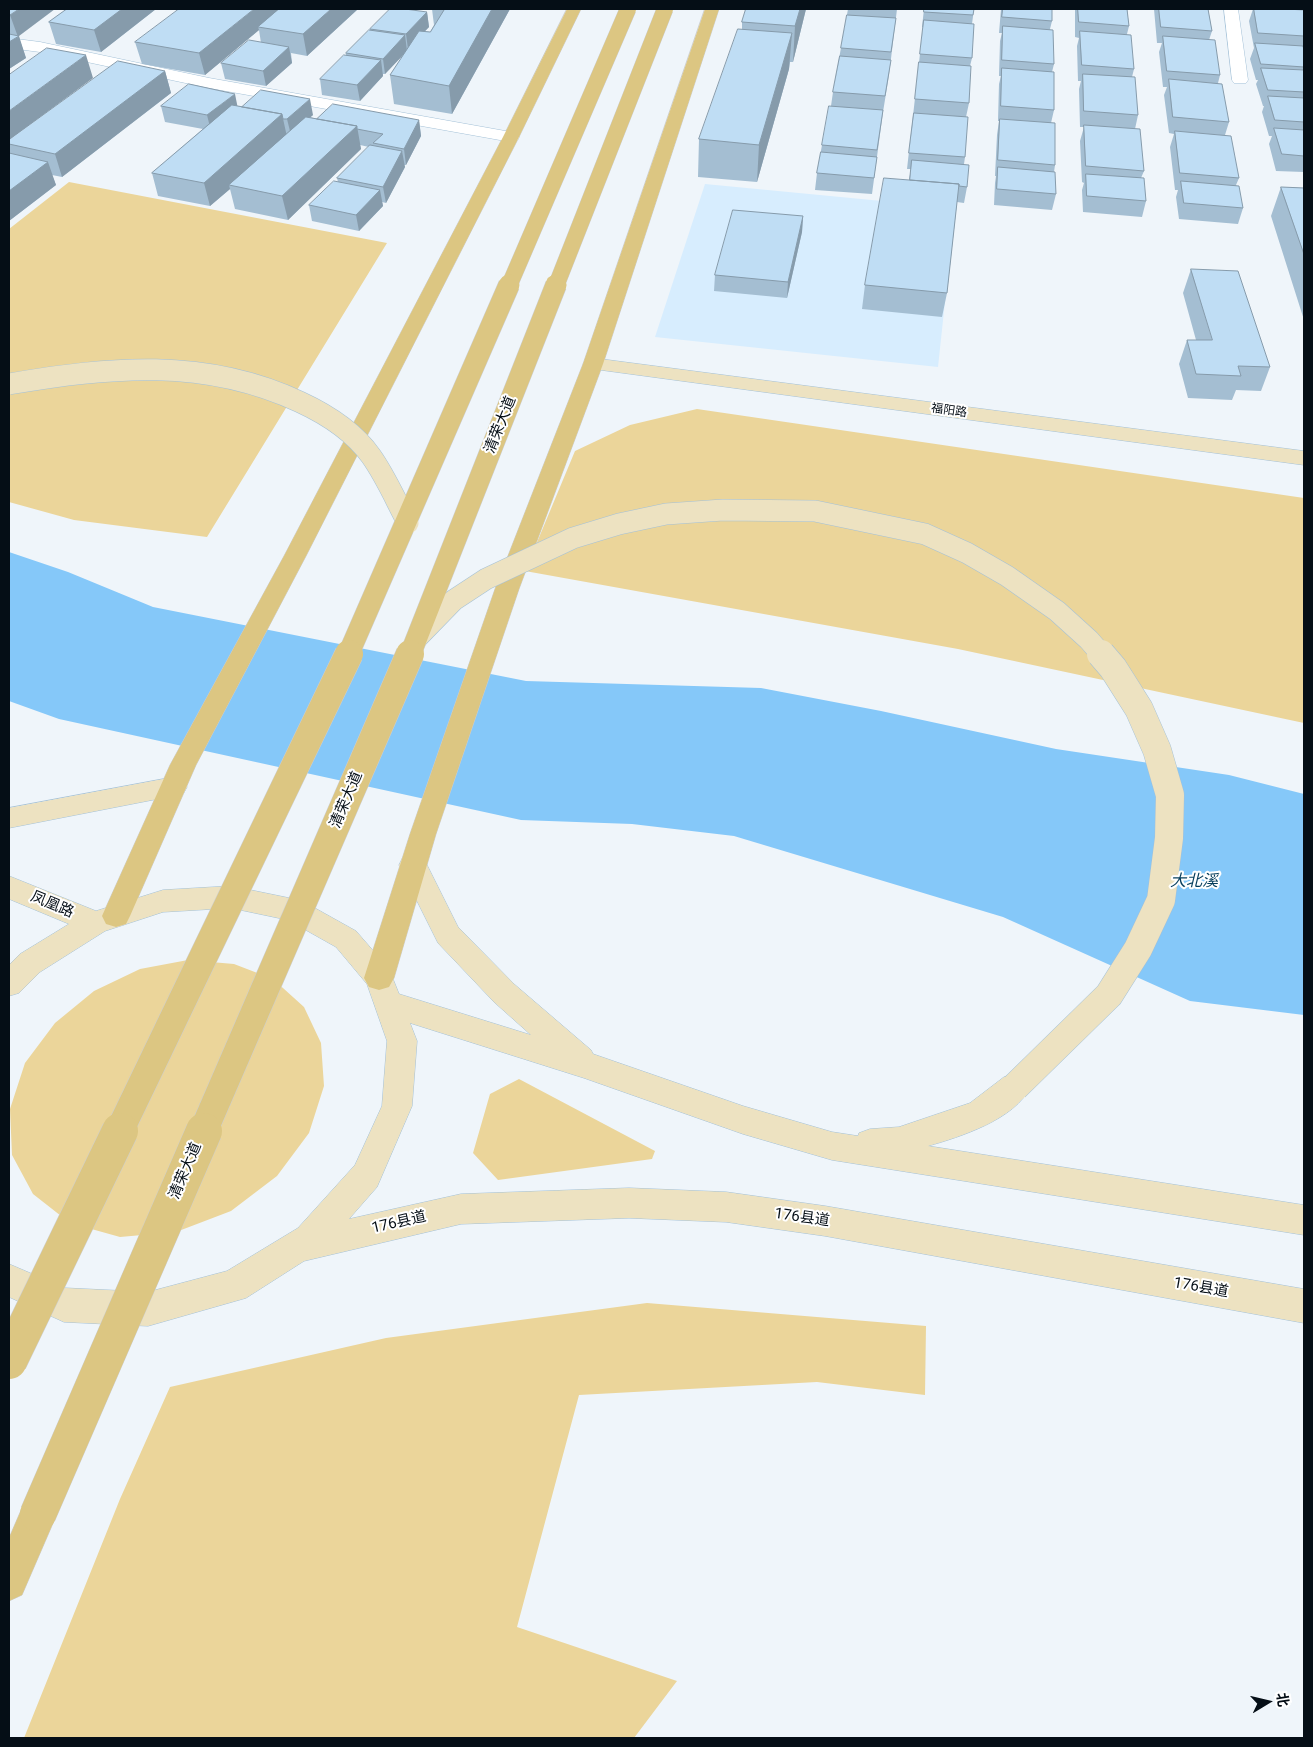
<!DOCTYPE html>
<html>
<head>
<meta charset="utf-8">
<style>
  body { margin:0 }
  #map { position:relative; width:1313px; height:1747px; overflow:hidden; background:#eff5fa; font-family:Roboto,"Noto Sans SC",sans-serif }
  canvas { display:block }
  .frame { position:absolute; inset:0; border:10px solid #050e16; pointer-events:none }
  .north { position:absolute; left:1243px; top:1677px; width:50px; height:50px; -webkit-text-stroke:4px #fff; paint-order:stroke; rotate:81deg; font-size:14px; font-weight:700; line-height:20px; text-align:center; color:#050e16 }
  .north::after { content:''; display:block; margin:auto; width:18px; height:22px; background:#050e16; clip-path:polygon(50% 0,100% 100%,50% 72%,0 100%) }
</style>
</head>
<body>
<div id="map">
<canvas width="1313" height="1747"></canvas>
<div class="frame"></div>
<div class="north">北</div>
</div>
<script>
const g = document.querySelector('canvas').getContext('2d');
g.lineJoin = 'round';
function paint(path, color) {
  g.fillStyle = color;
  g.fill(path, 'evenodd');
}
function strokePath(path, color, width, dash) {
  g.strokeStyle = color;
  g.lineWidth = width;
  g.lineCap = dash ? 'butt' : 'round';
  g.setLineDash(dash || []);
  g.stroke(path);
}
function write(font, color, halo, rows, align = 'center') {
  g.font = font + ' Roboto,"Noto Sans SC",sans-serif';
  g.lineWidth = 4;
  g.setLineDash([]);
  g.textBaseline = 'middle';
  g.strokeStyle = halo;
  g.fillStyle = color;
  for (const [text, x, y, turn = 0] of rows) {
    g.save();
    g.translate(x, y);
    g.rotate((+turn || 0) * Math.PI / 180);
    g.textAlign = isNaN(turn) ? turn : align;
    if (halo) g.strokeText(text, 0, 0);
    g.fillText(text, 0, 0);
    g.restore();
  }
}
const built = new Path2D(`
  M705,184L955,208L938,367L655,337Z`);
const green = new Path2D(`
  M69,182L387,243L207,537L74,520L9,502V229Z
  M697,409L1304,498V723L958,649L525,571L575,451L630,425Z
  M188,960L234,964L273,979L304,1007L321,1043L324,1086L309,1133L277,1176L231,1211L176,1232L120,1237L70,1223L33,1194L12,1155L10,1109L25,1063L55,1023L94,991L140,969Z
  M519,1079L655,1151L652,1159L498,1180L473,1153L490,1094Z
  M647,1303L926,1326L925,1395L817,1382L579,1395L517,1627L677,1681L634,1738H24L120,1499L170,1387L386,1338Z`);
const water = new Path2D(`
  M9,552L68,572L153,607L526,681L761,688L881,711L1056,749L1229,775L1304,794V1015L1190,1001L1003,917L734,836L632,824L521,820L59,719L9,701Z`);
const street = new Path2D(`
  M1224,9H1238L1248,80L1246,83H1234L1232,80Z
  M9,38L40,42L209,78L511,132L517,133L519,137L517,141L511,142L209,88L40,52L9,48Z`);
const secondary = new Path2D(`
  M593,358L1304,451V465L586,368L583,364L586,360Z
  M174,777L183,780L187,787L183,794L9,828V808Z
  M413,854L423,857L458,927L514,984L591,1050L593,1054L743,1106L832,1132L858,1136L859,1133L870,1129L899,1127L970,1103L1004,1077L1015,1073L1026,1077L1030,1087C1016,1119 960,1137 928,1146L1304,1205V1235L832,1160L743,1134L584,1078L410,1023L417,1041L412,1106L377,1187L349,1219L461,1194L629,1188L726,1192L825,1206L1304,1289V1323L825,1236L726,1222L629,1218L461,1224L304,1261L246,1298L148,1326L64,1322L9,1297V1264L65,1288L148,1292L227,1271L298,1228L355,1165L382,1106L387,1041L367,984L336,947L288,920L231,908L163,912L105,931L40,972L19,993L9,996V965L20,954L69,924L9,899V876L96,911L163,890L231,886L294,899L304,902L356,931L389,969L399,994L531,1035L494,1002L438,943L399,865L403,857Z`);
const primary = new Path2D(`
  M567,9H581L519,137L306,556L196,765L130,916L126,924L116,927L106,924L102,916L170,765L284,556L503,137Z
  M705,9H719L603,364L519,589L436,834L394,978L389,987L379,990L369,987L364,978L410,834L495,589L583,364Z
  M38,1495L51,1501L57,1514L22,1595L9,1601V1538L25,1501Z`);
const secondaryBridgeFar1 = new Path2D(`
  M9,384C110,367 204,357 300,402C326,414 354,432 371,456C386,477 396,501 408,523
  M417,638L454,600L486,579L573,538L619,524L666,514L723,510L815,511L925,534L967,553L1007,576L1057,611L1089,640L1102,655`);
const secondaryBridge = new Path2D(`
  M1015,1087L1109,995L1138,949L1161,900L1169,838L1170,795L1157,750L1139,709L1113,668L1101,654`);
const primaryBridgeFar3 = new Path2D(`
  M509,286L628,9
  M556,286L665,9`);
const primaryBridgeFar2 = new Path2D(`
  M348,655L509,285
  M410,655L556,285`);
const primaryBridgeFar1 = new Path2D(`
  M119,1132L349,654
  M203,1132L410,654`);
const primaryBridge = new Path2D(`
  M9,1361L120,1131
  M38,1514L204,1131`);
const wall = new Path2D(`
  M9,9L26,58L9,69Z
  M67,9H156L101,52L56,44L49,22Z
  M358,9L307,56L291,53L292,63L266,86L225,79L221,63L261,43L259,30L205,75L142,64L135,42Z
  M432,9H510L452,114L394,104L390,75L404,54L385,74H383V76L360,101L322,95L320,79L346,56V53L370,30V29L427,12L429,27L425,31L430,32L434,25Z
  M746,9H806L793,62H790L789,69L757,182L698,177L699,139L742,29V22Z
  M848,9H897L889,75L883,112L872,194L815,190L817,173L822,145L831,106L833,92Z
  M924,9H974L972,24V58L970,66L969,103L966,117L965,157L964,164L967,187L964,203L957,202L947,293L942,317L862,309L865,285L909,180L911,169H907L923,27H922Z
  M1001,9H1052V21L1050,29L1054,64L1052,72L1054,110L1051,123L1055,165L1054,172L1056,194L1052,210L994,205L995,183L996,176H995L997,135L999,121H998L999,84L1001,76H999L1000,41L1002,33H999Z
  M1075,9H1127L1129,26L1127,34L1134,69L1132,77L1138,115L1135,129L1144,171L1141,178L1146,201L1142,217L1083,212L1082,190L1084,183L1082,182L1080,141L1084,127H1080L1079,89L1081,81H1078L1077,46L1079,38L1075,37Z
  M1154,9H1208L1212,31L1209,40L1220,75L1218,83L1229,122L1225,135L1239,178L1236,185L1243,208L1238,224L1179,219L1176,197L1178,190H1175L1170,147L1174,134L1169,133L1164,95L1167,87H1163L1159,52L1162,43H1157Z
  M1253,9H1286L1304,10V172L1276,171L1269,144L1272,136H1269L1262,112L1264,106H1263L1256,84L1258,80H1256L1250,59L1254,48L1249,21Z
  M165,71L171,93L62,177L52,175L56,185L9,221V140Z
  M161,106H238L313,115L310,117L317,119L419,120L421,136L406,165H404L405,167L386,203L382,202L383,206L359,231L312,221L309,205L338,182L337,178L369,147L360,145L361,149L288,220L235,209L230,189L210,206L158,196L152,173L203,129L165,122Z
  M1281,187L1304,188V320L1271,216Z
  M803,216L802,232L787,298L714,291L715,275Z
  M1191,269L1270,367L1261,391L1236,390L1232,400L1188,398L1179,364L1187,340H1196L1183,293Z`);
const shadedWall = new Path2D(`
  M19,9H55L19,36L26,58L9,69V42L18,37L10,15Z
  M122,9H156L101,52L94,30Z
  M254,9H285L258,27L259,30L205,75L199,53Z
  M331,9H358L307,56L303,34Z
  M492,9H510L452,114L449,86Z
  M800,9H806L793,62L795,26Z
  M427,12L429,27L408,49L406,34Z
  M792,33L789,69L757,182L759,145Z
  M405,35L407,51L385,74L383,59Z
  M289,47L292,63L266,86L263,71Z
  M86,55L93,78L9,140V111Z
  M381,60L383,76L360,101L357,85Z
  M165,71L171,93L62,177L55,154Z
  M235,94L238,109L211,131L207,115Z
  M310,99L313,115L291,135L287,119Z
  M282,114L287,137L229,185L230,189L210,206L204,183Z
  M419,120L421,136L406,165L404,149Z
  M357,126L361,149L288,220L282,196Z
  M402,151L405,167L386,203L383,187Z
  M48,162L56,185L9,221V191Z
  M380,190L383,206L359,231L356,215Z
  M803,216L802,232L787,298L788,282Z`);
const building = new Path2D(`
  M9,9H19L10,15H9Z
  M67,9H122L94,30L49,22Z
  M179,9H254L199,53L135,42Z
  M279,9H331L303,34L258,27Z
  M390,9H405L427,12L406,34L370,29Z
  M445,9H492L449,86L390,75L419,31L430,32Z
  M746,9H800L795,26L742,22Z
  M924,9H974L973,15L924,12Z
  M1003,9H1052V21L1002,17Z
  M1078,9H1127L1129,26L1079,22Z
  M1159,9H1208L1212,31L1161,27Z
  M1254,9H1286L1304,10V36L1258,33Z
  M847,15L896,18L891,52L841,48Z
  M924,20L974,24L972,58L920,54Z
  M1003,26L1053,30L1054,64L1002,60Z
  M738,29L792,33L759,145L699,139Z
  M369,30L405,35L383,59L346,53Z
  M1080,31L1131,35L1134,69L1082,65Z
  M9,34L19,36L9,42Z
  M1163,36L1215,40L1220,75L1167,71Z
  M249,40L289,47L263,71L221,63Z
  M1255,43L1303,46L1304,50V67L1261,64Z
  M47,48L86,55L9,111V75Z
  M344,55L381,60L357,85L320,79Z
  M840,56L891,60L885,96L833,92Z
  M118,61L165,71L55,154L9,144V140Z
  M919,62L971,66L969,103L915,99Z
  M1002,68L1054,72V110L1001,106Z
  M1261,68L1304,70V92L1268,90Z
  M1083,74L1135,77L1138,115L1084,111Z
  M1169,79L1222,84L1229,122L1173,117Z
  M189,84L235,94L207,115L161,106Z
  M261,90L310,99L287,119H283L282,114L242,107Z
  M1268,96L1304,98V122L1275,120Z
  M333,104L419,120L404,149L373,143L383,134L357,129V126L317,119Z
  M232,105L282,114L204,183L152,173Z
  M829,106L883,110L877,150L822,145Z
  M914,113L968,117L965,157L909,153Z
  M306,117L357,126L282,196L229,185Z
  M1000,119L1055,123V165L998,160Z
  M1084,125L1140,129L1144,171L1086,166Z
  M1274,128L1304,130V156L1282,154Z
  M1175,131L1231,136L1239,178L1180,173Z
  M370,145L402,151L383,187L337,178Z
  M821,152L877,157L874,178L817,173Z
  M9,153L48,162L9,191Z
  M912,160L969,165L967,187L959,186V184L910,180Z
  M998,167L1055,172L1056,194L997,189Z
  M1086,174L1144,178L1146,201L1087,196Z
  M884,178L959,184L947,293L865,285Z
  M334,181L380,190L356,215L309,205Z
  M1181,181L1239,186L1243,208L1184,203Z
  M1281,187L1304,188V254Z
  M733,210L803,216L788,282L715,275Z
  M1191,269L1238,271L1270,367L1238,366L1241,376L1196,374L1187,340H1212Z`);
const farStreetnames = [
  ["福阳路",949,411,8]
];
const streetNames = [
  ["清荣大道",501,425,-68],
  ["清荣大道",347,800,-67],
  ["凤凰路",52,905,23],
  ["清荣大道",186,1171,-67],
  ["176县道",802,1218,8],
  ["176县道",399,1223,-13],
  ["176县道",1201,1288,10]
];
const waterNames = [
  ["大北溪",1194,882]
];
paint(built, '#d7edfe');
paint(green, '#ebd59a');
paint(water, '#85c8f9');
strokePath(street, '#a4c1d7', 1);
strokePath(secondary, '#a4c1d7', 1);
strokePath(primary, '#cdcfd0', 1);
paint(street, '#fff');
paint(secondary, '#ede2c1');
paint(primary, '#dcc682');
strokePath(secondaryBridgeFar1, '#a4c1d7', 22, []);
strokePath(secondaryBridge, '#a4c1d7', 29, []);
strokePath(primaryBridgeFar3, '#cdcfd0', 17, []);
strokePath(primaryBridgeFar2, '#cdcfd0', 22, []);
strokePath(primaryBridgeFar1, '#cdcfd0', 29, []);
strokePath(primaryBridge, '#cdcfd0', 37, []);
strokePath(secondaryBridgeFar1, '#ede2c1', 21);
strokePath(secondaryBridge, '#ede2c1', 28);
strokePath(primaryBridgeFar3, '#dcc682', 16);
strokePath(primaryBridgeFar2, '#dcc682', 21);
strokePath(primaryBridgeFar1, '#dcc682', 28);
strokePath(primaryBridge, '#dcc682', 36);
paint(wall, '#a4bed2');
paint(shadedWall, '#869bab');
paint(building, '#bfddf4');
strokePath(building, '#869bab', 1);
write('12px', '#050e16', '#fff', farStreetnames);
write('15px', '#050e16', '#fff', streetNames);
write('italic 16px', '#043c5b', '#fff', waterNames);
</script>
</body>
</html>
